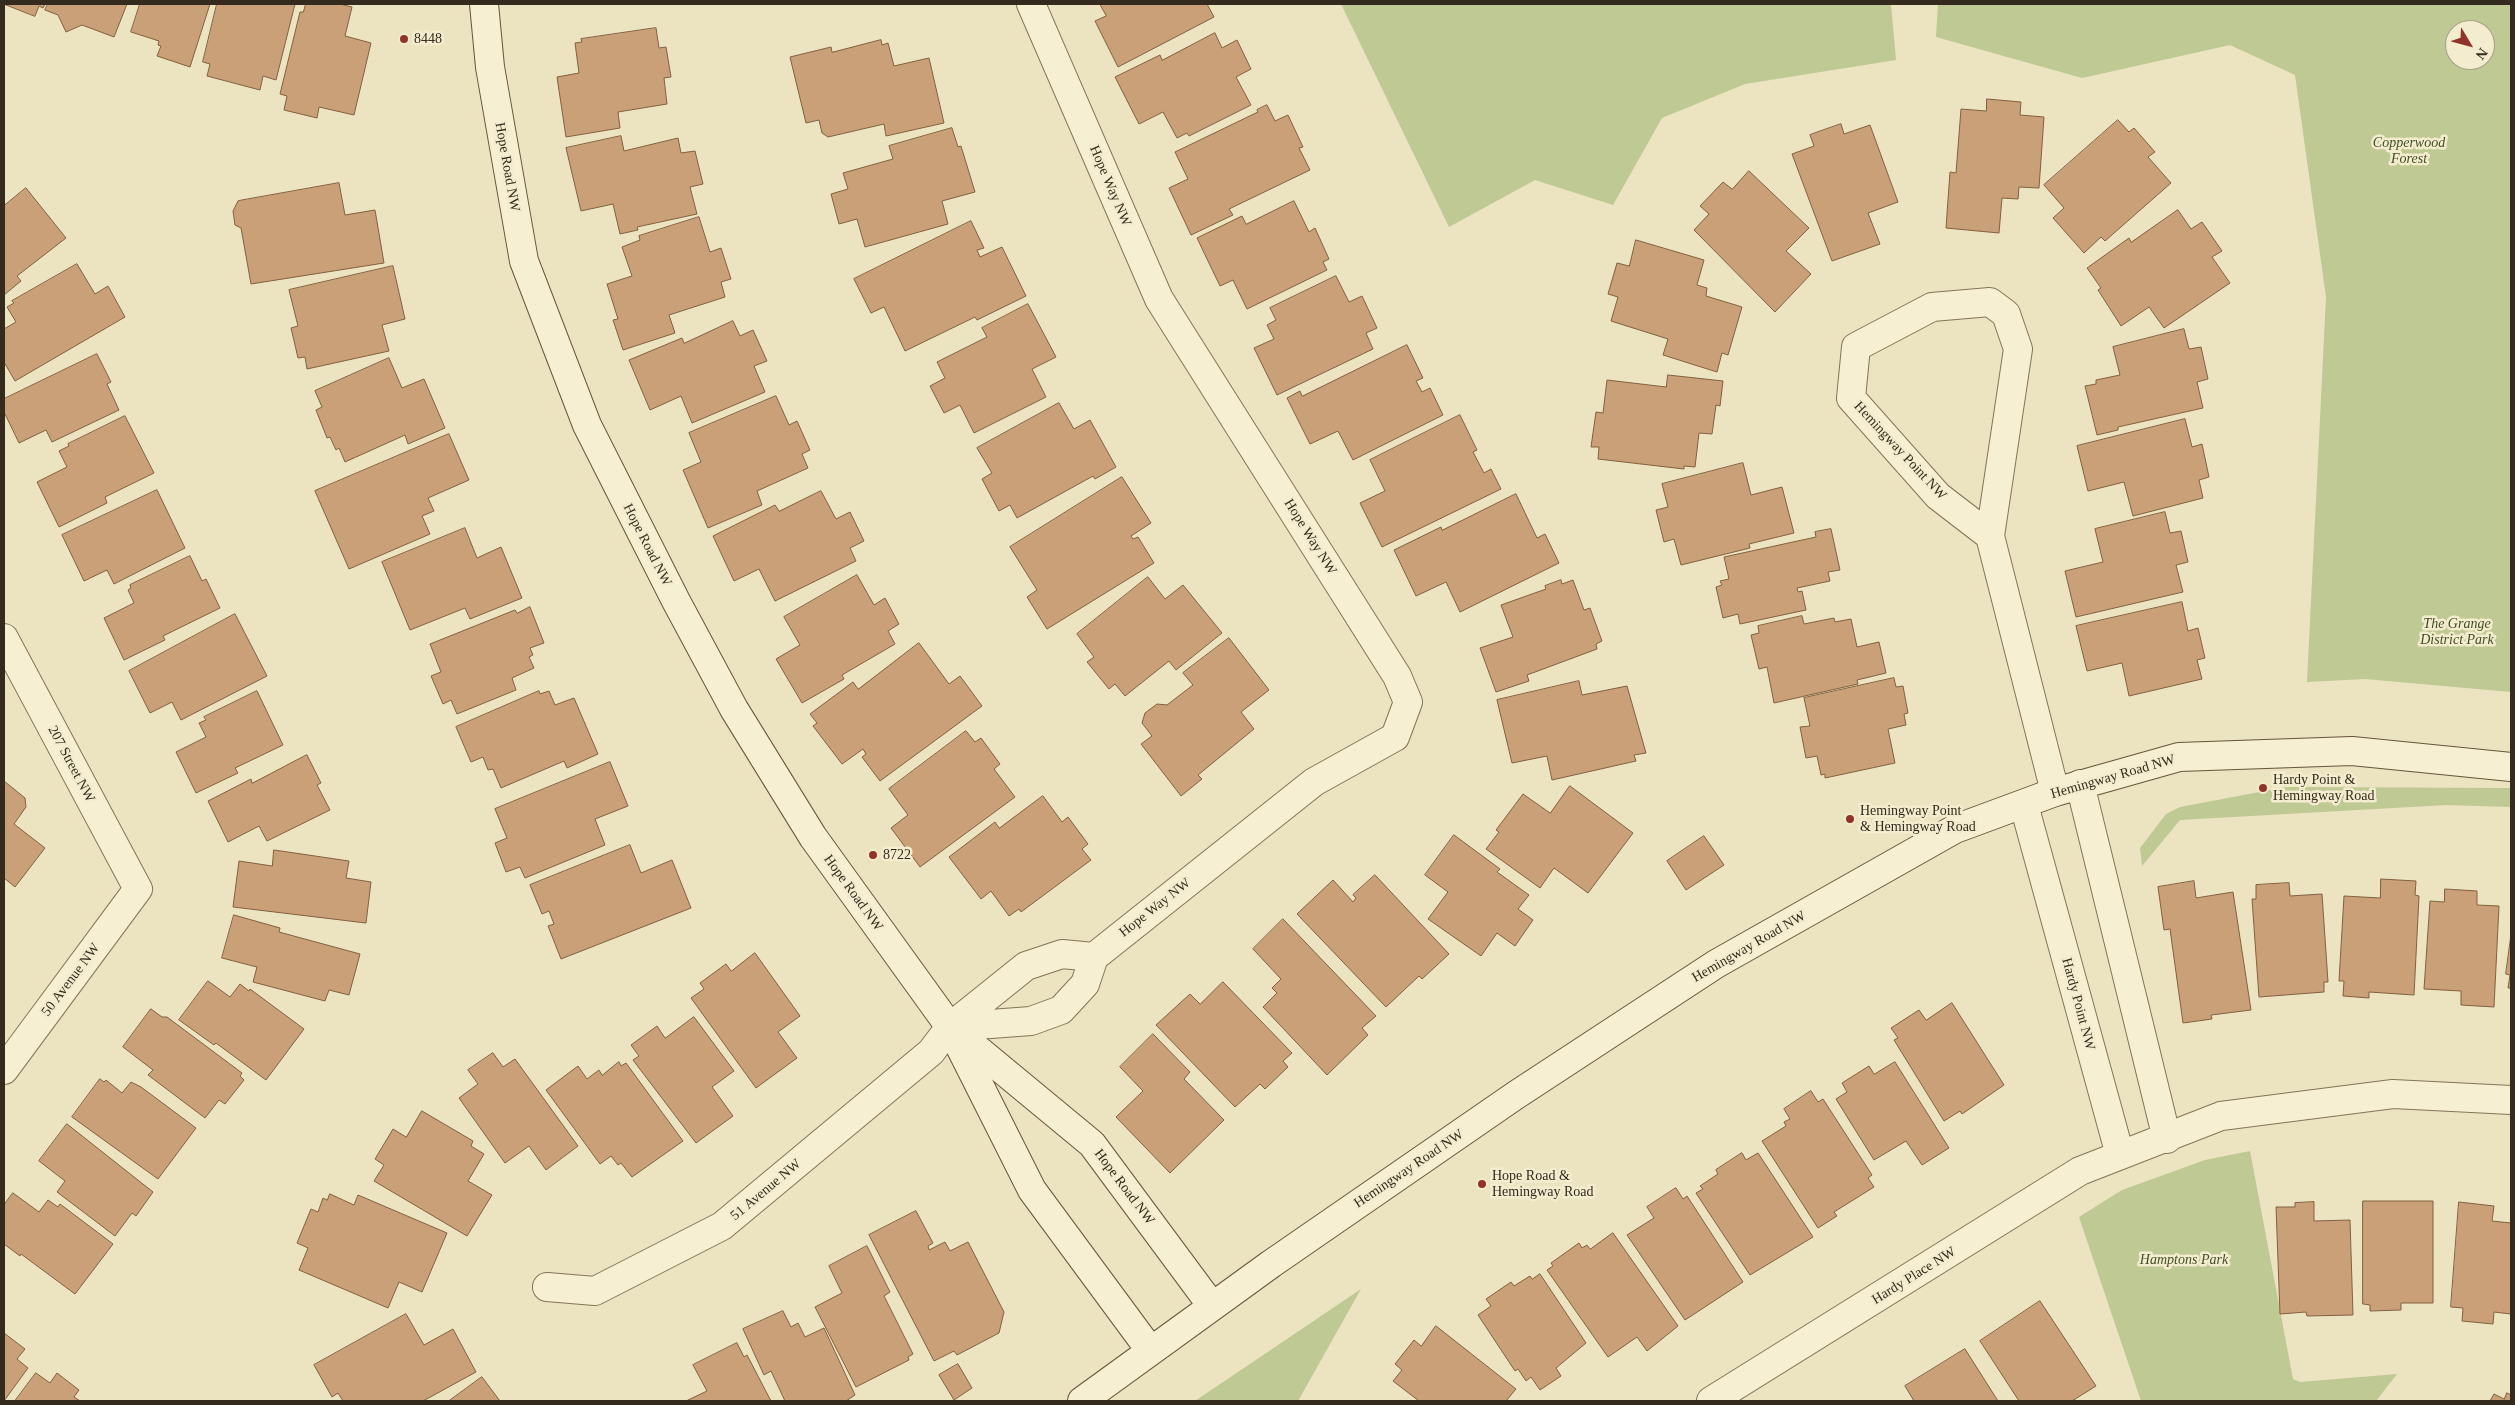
<!DOCTYPE html>
<html>
<head>
<meta charset="utf-8">
<style>
  body { margin:0 }
  #map { position:relative; width:2515px; height:1405px; overflow:hidden; background:#ece3c0; font-family:"Times New Roman",serif }
  canvas { display:block }
  .frame { position:absolute; inset:0; border:5px solid #342a1d; pointer-events:none }
  .north { position:absolute; left:2445px; top:20px; width:50px; height:50px; box-sizing:border-box; background:#f4eccf; border:1px solid #a79e88; border-radius:50%; rotate:127deg; font-size:14px; font-weight:700; line-height:20px; text-align:center; color:#342a1d }
  .north::after { content:''; display:block; margin:auto; width:18px; height:22px; background:#91332b; clip-path:polygon(50% 0,100% 100%,50% 72%,0 100%) }
</style>
</head>
<body>
<div id="map">
<canvas width="2515" height="1405"></canvas>
<div class="frame"></div>
<div class="north">N</div>
</div>
<script>
const g = document.querySelector('canvas').getContext('2d');
g.lineJoin = 'round';
function paint(path, color) {
  g.fillStyle = color;
  g.fill(path, 'evenodd');
}
function strokePath(path, color, width, dash) {
  g.strokeStyle = color;
  g.lineWidth = width;
  g.lineCap = dash ? 'butt' : 'round';
  g.setLineDash(dash || []);
  g.stroke(path);
}
function write(font, color, halo, rows, align = 'center') {
  g.font = font + ' "Times New Roman",serif';
  g.lineWidth = 5;
  g.setLineDash([]);
  g.textBaseline = 'middle';
  g.strokeStyle = halo;
  g.fillStyle = color;
  for (const [text, x, y, turn = 0] of rows) {
    g.save();
    g.translate(x, y);
    g.rotate((+turn || 0) * Math.PI / 180);
    g.textAlign = isNaN(turn) ? turn : align;
    if (halo) g.strokeText(text, 0, 0);
    g.fillText(text, 0, 0);
    g.restore();
  }
}
const green = new Path2D(`
  M1341,4H1891L1896,60L1745,84L1662,118L1613,205L1535,180L1449,227Z
  M1938,4H2511V692L2365,679L2307,682L2326,297L2295,75L2230,45L2082,78L1936,37ZM2455,30H2485V60H2455Z
  M2286,787L2511,788V807L2446,805L2180,820L2142,866L2140,848L2166,814L2180,807Z
  M2250,1151L2293,1379L2300,1382L2397,1374L2376,1401H2141L2079,1217L2122,1190L2205,1160Z
  M1361,1289L1298,1401H1195Z`);
const building = new Path2D(`
  M4,4H45L43,8L39,6L35,16Z
  M48,4H127L114,37L82,25L66,32L58,15L45,10Z
  M140,4H210L190,67L157,56L161,46L158,45L159,41L131,32Z
  M217,4H295L276,80L263,76L260,90L207,76L210,64L203,62Z
  M306,4H340L352,7L345,36L371,43L354,115L319,107L317,118L284,110L287,96L280,94L300,12H303Z
  M1100,4H1207L1214,17L1118,67L1095,21L1106,16Z
  M656,28L659,48L666,47L671,77L664,78L667,104L618,112L620,128L566,137L557,77L579,73L575,43L582,42L581,39Z
  M1215,33L1222,48L1237,40L1251,69L1236,77L1251,105L1189,136L1187,133L1177,138L1163,112L1139,124L1115,77L1160,55L1162,60Z
  M881,40L882,45L888,43L894,66L929,58L944,123L886,136L884,124L828,137L822,133L819,120L806,123L790,57L831,47L832,52Z
  M1987,99L2021,102L2020,115L2044,117L2039,188L2019,187L2018,199L2002,198L1999,233L1946,228L1950,172L1956,173L1961,109L1986,111Z
  M1267,105L1275,121L1288,115L1303,147L1299,148L1310,170L1229,209L1233,215L1191,235L1169,188L1188,179L1175,152L1258,112L1257,110Z
  M2118,120L2129,132L2134,128L2155,152L2148,157L2171,183L2105,241L2101,237L2084,253L2053,218L2064,208L2044,185Z
  M1841,124L1844,134L1870,125L1898,202L1868,213L1880,244L1832,261L1792,154L1814,146L1810,135Z
  M952,128L958,147L961,146L975,192L942,201L948,224L865,247L857,219L839,224L831,194L848,189L843,173L893,159L889,146Z
  M621,136L624,151L678,138L681,153L695,151L703,184L690,187L697,214L637,227L638,230L620,234L613,204L581,211L566,148Z
  M1749,171L1809,228L1786,251L1811,274L1775,312L1694,230L1709,214L1700,206L1723,182L1732,189Z
  M339,183L345,215L375,210L384,263L251,284L241,228L235,225L233,211L238,201Z
  M26,188L66,238L17,276L21,281L4,295V206Z
  M1294,201L1309,232L1315,228L1329,259L1323,262L1327,270L1247,309L1233,280L1220,286L1197,238L1242,216L1246,224Z
  M2178,210L2191,229L2202,222L2222,251L2212,257L2230,283L2164,328L2149,307L2121,326L2098,290L2101,288L2087,268L2129,238L2131,242Z
  M699,217L710,252L721,248L731,279L721,282L725,297L669,315L675,333L623,350L613,320L618,319L607,284L632,276L622,247L640,240L639,236Z
  M971,221L984,248L977,250L980,257L1002,247L1026,296L977,320L975,317L905,351L884,307L871,313L854,279Z
  M1636,240L1704,260L1697,285L1707,288L1706,296L1742,307L1728,355L1722,353L1717,372L1663,355L1668,339L1611,321L1618,297L1608,294L1617,263L1629,266Z
  M77,264L95,294L108,286L125,317L15,381L4,362V329L16,322L7,307L14,303L12,301Z
  M393,266L405,319L382,325L389,351L307,369L305,357L298,358L291,328L298,326L289,290Z
  M1336,276L1349,302L1362,296L1377,328L1366,333L1373,349L1277,395L1254,348L1274,339L1267,325L1276,320L1270,308Z
  M1028,304L1056,357L1032,369L1046,397L974,433L960,405L944,413L930,386L945,378L937,362L987,337L982,328Z
  M733,321L740,336L753,330L767,361L754,366L765,392L692,423L681,396L650,410L629,360L682,338L684,343Z
  M2184,329L2189,349L2201,347L2208,379L2197,382L2203,408L2118,427V430L2097,435L2085,386L2096,384V380L2120,375L2113,347Z
  M1407,345L1423,378L1416,381L1422,392L1430,388L1443,415L1353,460L1338,431L1310,444L1287,398L1300,391L1302,396Z
  M97,354L111,382L107,384L119,410L52,442L46,430L19,443L4,412V399Z
  M389,358L402,388L424,379L445,428L408,444L405,435L345,462L339,448L336,450L330,437L327,438L316,410L322,407L315,391Z
  M1668,375L1723,381L1720,406L1716,405L1712,434L1699,433L1695,467L1684,466V469L1598,459L1599,447H1591L1596,412L1603,413L1607,380L1666,387Z
  M776,396L789,425L797,421L810,450L802,454L808,468L757,491L762,505L708,528L683,470L701,462L689,433Z
  M1059,403L1074,429L1090,420L1116,467L1095,479L1093,476L1017,518L1010,505L999,511L982,479L992,473L977,448Z
  M1460,415L1477,450L1473,452L1484,473L1491,469L1501,489L1382,547L1360,503L1385,491L1370,460Z
  M125,416L154,473L105,497L107,503L59,527L37,482L67,467L59,451L69,446L68,444Z
  M2185,419L2192,447L2202,444L2209,477L2199,480L2203,498L2133,516L2124,482L2088,491L2077,446Z
  M449,434L469,480L428,498L434,511L422,516L430,534L349,569L315,491Z
  M1743,463L1751,495L1782,487L1794,533L1749,544L1750,548L1681,565L1674,539L1664,542L1656,510L1668,507L1662,484Z
  M1122,477L1151,523L1131,536L1133,539L1138,537L1154,563L1047,629L1027,597L1037,590L1010,547Z
  M157,490L185,548L114,584L107,570L84,581L62,535Z
  M821,491L836,519L850,512L864,541L850,548L856,561L775,601L759,569L734,581L713,536L775,505L779,511Z
  M1516,494L1537,538L1545,534L1559,563L1460,612L1446,582L1416,596L1394,550L1441,527L1442,530Z
  M2165,512L2170,533L2181,531L2188,562L2176,565L2183,592L2076,617L2065,571L2103,562L2095,529Z
  M465,528L477,558L501,547L522,598L470,619L465,608L410,630L382,562Z
  M1831,529L1840,570L1828,572L1830,581L1797,588L1798,592L1802,591L1806,610L1740,624L1738,614L1723,618L1716,587L1722,585L1720,581L1729,579L1724,557L1816,537L1815,532Z
  M190,556L202,581L206,579L220,608L163,636L165,640L124,660L104,618L134,603L128,590L131,588L130,585Z
  M857,575L874,605L885,598L899,624L888,631L895,644L842,675L844,679L802,703L776,659L800,645L784,617Z
  M1148,577L1165,599L1183,585L1222,633L1176,670L1169,661L1125,696L1115,684L1109,689L1087,662L1094,657L1077,634Z
  M1561,580L1562,584L1573,580L1584,610L1590,608L1602,641L1596,644L1597,649L1527,675L1529,681L1496,692L1480,648L1513,637L1501,605L1546,589L1545,586Z
  M2182,602L2188,631L2198,628L2205,658L2197,660L2202,679L2129,696L2122,663L2087,671L2076,626Z
  M530,607L544,643L530,648L533,655L529,657L534,668L512,678L516,690L457,714L451,700L443,704L431,676L441,672L430,644L515,610L517,613Z
  M235,614L267,676L181,720L172,702L150,713L129,671Z
  M1802,616L1804,624L1834,618L1835,622L1851,619L1857,647L1879,642L1886,673L1857,680L1858,684L1774,703L1767,667L1759,669L1751,635L1759,633L1758,626Z
  M1229,638L1269,690L1241,712L1254,729L1198,775L1202,779L1181,796L1141,744L1152,736L1142,723L1145,713L1157,704L1167,705L1193,685L1183,673Z
  M919,643L949,684L960,676L982,706L880,781L862,757L866,754L863,749L842,764L813,726L817,723L810,714L853,682L858,689Z
  M1894,678L1896,687L1903,686L1908,713L1904,714L1906,725L1888,729L1895,763L1825,778V774L1821,775L1817,756L1806,758L1800,727L1810,726L1804,698Z
  M1579,681L1582,695L1627,686L1646,753L1634,755L1636,761L1552,780L1547,756L1512,763L1497,700Z
  M257,691L283,745L235,768L238,773L196,793L176,752L206,737L199,723L206,720L204,717Z
  M539,691L540,694L549,691L555,705L574,698L598,754L567,768L564,761L501,788L493,769L488,770L483,757L471,762L456,727Z
  M966,731L975,742L981,738L1000,764L994,769L1015,797L920,867L891,828L908,815L889,789Z
  M307,755L321,783L317,785L330,810L267,841L259,826L228,842L208,801L251,779L252,783Z
  M610,762L628,806L595,819L605,845L525,878L520,867L506,872L495,843L507,838L495,809Z
  M4,781L25,798L26,807L14,824L45,848L15,887L4,878Z
  M1570,786L1633,833L1588,893L1554,868L1540,888L1486,849L1499,832L1496,830L1523,794L1550,813Z
  M1043,796L1062,822L1068,817L1088,844L1082,849L1091,860L1021,912L1019,909L1009,916L991,891L981,899L949,857L995,822L999,828Z
  M1454,835L1500,869L1497,872L1529,895L1518,909L1533,920L1515,946L1497,933L1481,956L1428,919L1448,892L1425,875Z
  M1704,836L1724,865L1686,890L1667,861Z
  M630,845L641,873L672,860L691,908L561,959L548,926L554,924L549,911L542,914L530,885Z
  M274,850L349,861L346,878L371,882L366,923L233,907L239,861L272,866Z
  M1375,875L1449,954L1422,979L1419,976L1386,1007L1297,914L1333,880L1353,902L1356,898L1353,895Z
  M2381,879L2416,881L2415,895L2419,896L2414,995L2369,992V998L2343,996L2344,981H2339L2344,896L2380,898Z
  M2194,881L2196,898L2233,892L2251,1010L2211,1015L2212,1019L2183,1023L2170,929L2164,930L2158,887Z
  M2289,883L2290,896L2322,894L2328,982H2324V992L2259,997L2252,899H2256V885Z
  M2445,889L2477,891V905L2499,906L2494,1007L2461,1005V991L2424,989L2430,901L2444,902Z
  M234,915L280,928L279,932L360,954L349,995L329,990L325,1001L253,982L257,967L222,958Z
  M1283,919L1376,1016L1362,1028L1368,1035L1327,1075L1263,1007L1277,993L1272,988L1281,979L1253,949Z
  M2511,935V988H2508L2510,975L2506,974Z
  M755,953L800,1016L778,1032L797,1058L756,1088L691,998L704,989L700,983L726,964L731,971Z
  M208,981L230,997L240,984L249,991L250,989L304,1029L266,1080L216,1043L214,1045L179,1020Z
  M1223,982L1292,1053L1283,1061L1288,1067L1265,1089L1260,1084L1235,1107L1156,1025L1190,994L1200,1004Z
  M1952,1003L2004,1085L1962,1114L1960,1111L1944,1121L1894,1040L1898,1038L1891,1028L1919,1010L1926,1020Z
  M151,1009L162,1017H167L242,1073L240,1076L244,1080L225,1104L219,1100L205,1118L148,1075L153,1070L123,1047Z
  M694,1017L734,1071L712,1087L733,1116L696,1143L633,1060L639,1056L631,1045L657,1026L665,1038Z
  M1153,1034L1190,1072L1184,1079L1224,1120L1170,1173L1116,1117L1143,1091L1120,1067Z
  M493,1053L503,1067L515,1059L578,1146L546,1170L529,1146L505,1163L459,1098L478,1084L468,1070Z
  M619,1062L621,1066L626,1063L683,1141L632,1177L621,1163L618,1165L611,1156L600,1164L546,1090L578,1066L587,1079L599,1070L602,1075Z
  M1895,1062L1949,1148L1922,1165L1906,1141L1874,1160L1836,1099L1847,1092L1842,1083L1869,1066L1874,1074Z
  M100,1079L104,1082L106,1080L122,1093L131,1082L141,1087L196,1128L158,1179L72,1117Z
  M1811,1091L1818,1102L1823,1099L1872,1175L1868,1178L1874,1187L1834,1212L1837,1216L1818,1228L1762,1141L1786,1126L1784,1122L1790,1119L1784,1109Z
  M422,1111L473,1141L471,1146L484,1154L468,1181L492,1195L467,1236L374,1181L384,1165L375,1159L393,1129L406,1137Z
  M67,1124L153,1192L136,1216L132,1213L115,1236L57,1192L65,1181L39,1161Z
  M1742,1153L1746,1160L1758,1153L1813,1237L1750,1275L1696,1193L1703,1189L1700,1186L1718,1174L1716,1170Z
  M1676,1188L1683,1199L1687,1196L1743,1282L1685,1320L1627,1235L1654,1218L1647,1207Z
  M13,1193L39,1212L48,1200L58,1207L60,1204L113,1244L75,1294L21,1254L20,1256L4,1244V1205Z
  M330,1194L354,1205L358,1195L447,1233L422,1292L399,1282L388,1308L299,1270L308,1248L297,1243L311,1209L318,1212L323,1198L327,1200Z
  M2363,1201H2433V1303H2401V1310L2370,1311V1305L2363,1304Z
  M2314,1202V1221L2350,1220L2353,1315L2307,1316L2306,1312L2280,1314L2276,1207H2295V1203Z
  M2459,1202L2494,1206L2492,1221L2511,1223V1314L2494,1312L2493,1324L2462,1321L2463,1308L2451,1307Z
  M916,1211L933,1243L928,1246L929,1250L945,1242L950,1251L968,1242L1004,1312L999,1333L957,1355L954,1351L934,1361L869,1235Z
  M1613,1233L1678,1326L1647,1351L1637,1337L1608,1357L1547,1270L1553,1266L1551,1263L1579,1243L1582,1248L1587,1245L1590,1249Z
  M867,1246L890,1292L884,1296L913,1354L908,1357L909,1360L856,1387L815,1307L842,1293L829,1266Z
  M1540,1274L1586,1343L1556,1368L1561,1376L1540,1390L1531,1377L1526,1381L1518,1369L1515,1371L1478,1315L1491,1306L1486,1299L1511,1282L1514,1286L1530,1276L1532,1279Z
  M2040,1301L2096,1386L2072,1401H2019L1980,1341Z
  M783,1311L791,1327L798,1323L805,1337L824,1328L855,1395L846,1401H785L771,1371L764,1375L743,1329Z
  M406,1314L424,1345L453,1329L476,1372L423,1401H343L338,1393L332,1397L314,1365Z
  M1436,1326L1516,1389L1506,1401H1419L1393,1381L1402,1370L1395,1364L1414,1340L1421,1346Z
  M4,1333L25,1349L17,1359L28,1368L4,1401Z
  M737,1343L744,1357L747,1355L771,1401H686L707,1391L693,1365Z
  M1965,1349L1998,1401H1914L1905,1386Z
  M958,1364L972,1388L954,1400L939,1375Z
  M36,1373L50,1383L57,1373L79,1390L74,1397L80,1401H15Z
  M482,1377L500,1401H449Z
  M2507,1393L2511,1395V1401H2490L2494,1394L2504,1399Z`);
const street = new Path2D(`
  M1990,536L1938,496L1851,398L1856,347L1932,307L1990,302L2006,314L2018,349L1990,536L2055,792
  M4,638L138,889L4,1070
  M2080,784L2167,1139
  M2024,805L2120,1155
  M950,1027L1031,1021L1061,1010L1085,984L1094,957L1314,782L1395,737L1408,702L1397,676L1159,299L1031,4
  M547,1287L595,1291L722,1226L931,1052L950,1027L1026,966L1062,954L1094,957
  M1711,1401L2080,1171L2221,1116L2393,1094L2511,1100`);
const secondary = new Path2D(`
  M484,4L490,67L524,261L587,425L676,601L734,709L813,837L950,1027L1032,1190L1150,1350
  M959,1034L1092,1144L1212,1306
  M1082,1401L1271,1264L1516,1095L1716,964L1955,829L2055,792L2179,757L2352,751L2511,767`);
const markers = [
  [404,39,5,"#91332b"],
  [2263,788,5,"#91332b"],
  [1850,819,5,"#91332b"],
  [873,855,5,"#91332b"],
  [1482,1184,5,"#91332b"]
];
const poiNames = [
  ["8448",414,39],
  ["Hardy Point &",2273,780],
  ["Hemingway Road",2273,796],
  ["Hemingway Point",1860,811],
  ["& Hemingway Road",1860,827],
  ["8722",883,855],
  ["Hope Road &",1492,1176],
  ["Hemingway Road",1492,1192]
];
const parkNames = [
  ["Copperwood",2409,143],
  ["Forest",2409,159],
  ["The Grange",2457,624],
  ["District Park",2457,640],
  ["Hamptons Park",2184,1260]
];
const streetNames = [
  ["Hope Road NW",507,167,80],
  ["Hope Way NW",1110,186,67],
  ["Hemingway Point NW",1900,451,47],
  ["Hope Way NW",1310,537,58],
  ["Hope Road NW",647,545,63],
  ["207 Street NW",71,764,62],
  ["Hemingway Road NW",2113,777,-16],
  ["Hope Road NW",853,893,54],
  ["Hope Way NW",1155,908,-38],
  ["Hemingway Road NW",1749,947,-30],
  ["50 Avenue NW",71,980,-53],
  ["Hardy Point NW",2078,1004,75],
  ["Hemingway Road NW",1409,1169,-34],
  ["Hope Road NW",1124,1187,53],
  ["51 Avenue NW",766,1190,-40],
  ["Hardy Place NW",1914,1276,-32]
];
paint(green, '#bec994');
paint(building, '#c9a077');
strokePath(building, '#82603f', 1);
strokePath(street, '#847459', 30);
strokePath(secondary, '#66553c', 30);
strokePath(street, '#f7efd2', 28);
strokePath(secondary, '#f7efd2', 28);
for (const [x, y, r, color] of markers) {
  const dot = new Path2D();
  dot.arc(x, y, r, 0, 2 * Math.PI);
  g.fillStyle = color;
  g.fill(dot);
  strokePath(dot, '#f4eccf', 2);
}
write('14px', '#342a1d', '#f4eccf', poiNames, 'left');
write('italic 14px', '#415024', '#f4eccf', parkNames);
write('14px', '#342a1d', '#f4eccf', streetNames);
</script>
</body>
</html>
